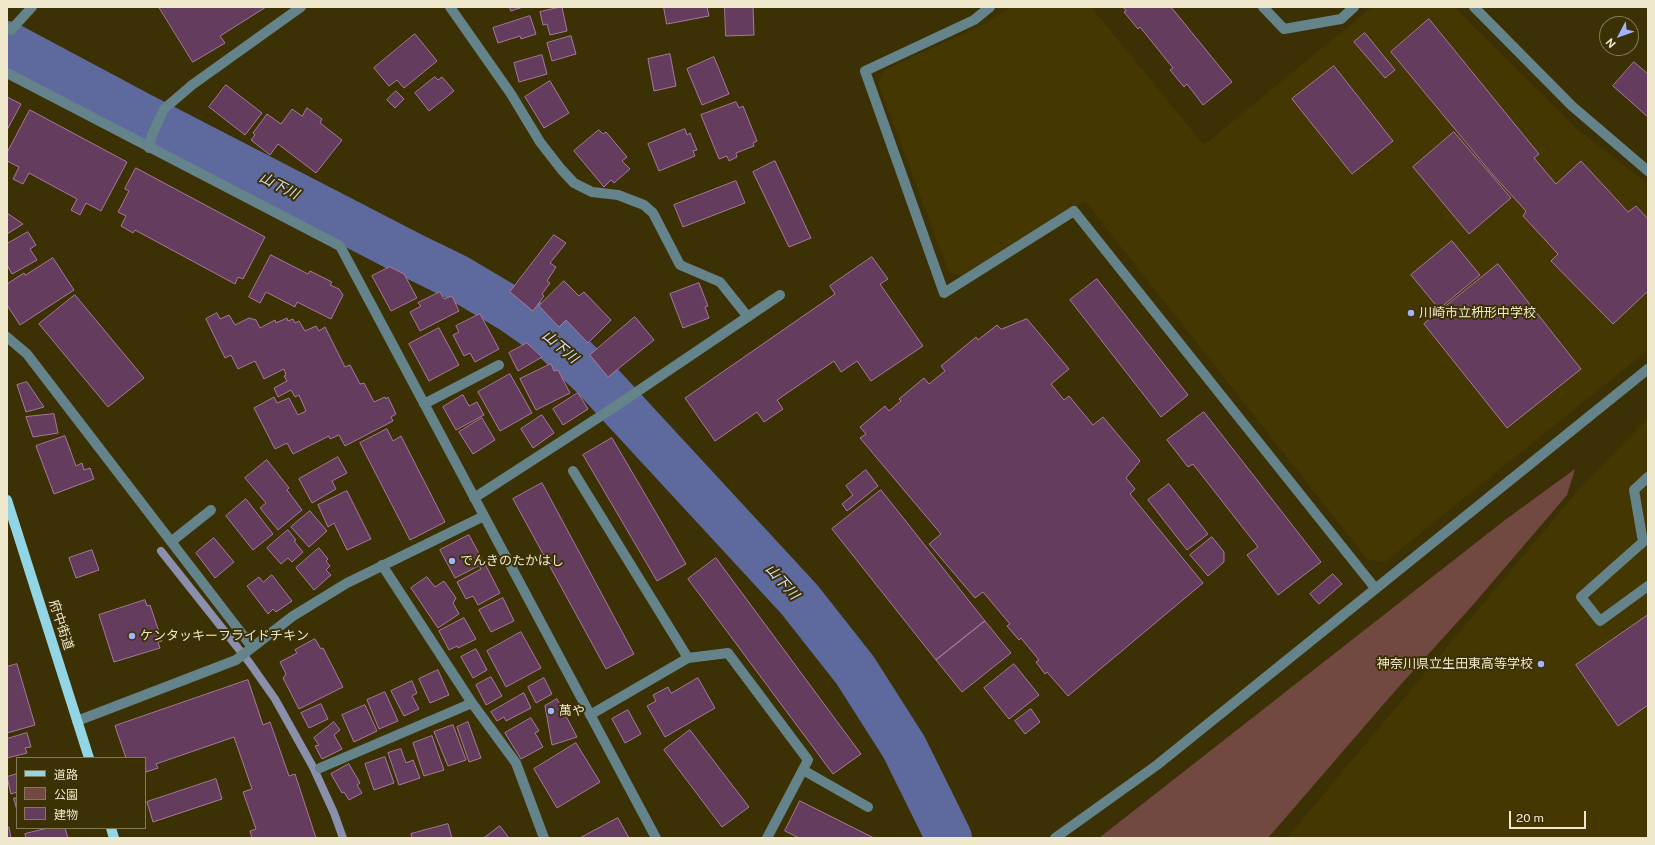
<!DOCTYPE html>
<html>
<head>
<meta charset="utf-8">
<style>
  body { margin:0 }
  #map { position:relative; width:1655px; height:845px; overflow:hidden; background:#3c3105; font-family:"Public Sans","Noto Sans JP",sans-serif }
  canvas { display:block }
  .frame { position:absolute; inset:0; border:8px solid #f0e8cd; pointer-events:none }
  .legend { position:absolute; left:16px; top:757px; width:130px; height:72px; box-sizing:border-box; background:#3c3105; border:1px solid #847a55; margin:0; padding:5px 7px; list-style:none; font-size:12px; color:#f0e8cd }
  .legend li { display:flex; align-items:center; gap:8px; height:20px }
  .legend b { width:20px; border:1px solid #847a55 }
  .north { position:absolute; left:1599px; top:16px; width:40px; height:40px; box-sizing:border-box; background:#3c3105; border:1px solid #847a55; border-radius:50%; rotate:229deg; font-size:11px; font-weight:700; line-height:16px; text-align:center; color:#f0e8cd }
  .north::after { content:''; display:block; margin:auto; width:14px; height:18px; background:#a1b3fd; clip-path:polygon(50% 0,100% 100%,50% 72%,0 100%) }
  .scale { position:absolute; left:1509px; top:811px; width:77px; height:18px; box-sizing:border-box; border:2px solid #f0e8cd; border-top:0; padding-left:5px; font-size:12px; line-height:14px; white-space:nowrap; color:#f0e8cd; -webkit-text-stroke:3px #3c3105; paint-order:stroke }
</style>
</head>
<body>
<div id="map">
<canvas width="1655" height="845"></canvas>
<div class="frame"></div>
<ul class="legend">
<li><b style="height:5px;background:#92d5e4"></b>道路</li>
<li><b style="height:11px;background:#714940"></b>公園</li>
<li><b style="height:11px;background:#643c5d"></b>建物</li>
</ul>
<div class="north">N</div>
<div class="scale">20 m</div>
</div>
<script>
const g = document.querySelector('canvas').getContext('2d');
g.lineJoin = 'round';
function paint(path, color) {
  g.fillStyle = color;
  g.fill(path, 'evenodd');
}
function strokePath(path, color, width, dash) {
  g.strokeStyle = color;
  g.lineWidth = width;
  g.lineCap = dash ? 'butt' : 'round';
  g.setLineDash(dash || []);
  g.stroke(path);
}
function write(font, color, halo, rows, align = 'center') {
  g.font = font + ' "Public Sans","Noto Sans JP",sans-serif';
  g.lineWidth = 4;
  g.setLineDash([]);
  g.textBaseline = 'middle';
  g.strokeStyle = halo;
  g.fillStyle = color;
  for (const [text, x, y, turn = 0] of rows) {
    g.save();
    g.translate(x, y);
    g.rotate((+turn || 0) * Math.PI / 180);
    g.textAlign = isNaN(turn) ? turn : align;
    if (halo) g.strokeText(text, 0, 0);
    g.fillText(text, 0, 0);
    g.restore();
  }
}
const built = new Path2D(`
  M1010,7H1091L1204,145L1372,7H1454L1579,131L1648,184V350L1385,562L1367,559L1085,201L961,275L949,273L879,85L883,71L988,22Z
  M1648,418V838H1287L1579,489Z`);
const green = new Path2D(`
  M1575,469L1567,495L1472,606L1395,691L1268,838H1099L1505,520Z`);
const stream = new Path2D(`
  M161,551L249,662L275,699L313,767L334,813L343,838`);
const river = new Path2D(`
  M7,44L140,115L411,255L458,278L512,310L556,341L593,376L799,599L855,670L904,747L949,838`);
const building = new Path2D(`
  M159,7H266L220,36L225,43L193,62Z
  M510,7H523L511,11Z
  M562,7L567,31L550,35L547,24L543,25L540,12Z
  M664,7H707L709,16L667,24Z
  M725,7H753L754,35L726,36Z
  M1123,7H1171L1232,82L1203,105L1187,84L1184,87L1170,70L1173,68L1140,27L1138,29L1124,12L1126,11Z
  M530,16L536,34L521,39L520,36L498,43L493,28Z
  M1429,19L1539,154L1534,158L1556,184L1581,161L1628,212L1636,206L1648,219V291L1613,324L1551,261L1558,254L1523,216L1526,211L1493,175L1391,52Z
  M1365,33L1395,70L1385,78L1354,42Z
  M415,34L437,61L404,88L397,80L389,86L374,68Z
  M571,36L576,54L552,61L547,43Z
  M670,54L676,86L654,91L648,59Z
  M542,55L547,74L519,82L514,63Z
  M714,57L729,94L702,105L687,69Z
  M1634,62L1648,74V117L1613,86Z
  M1334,66L1393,141L1352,174L1292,99Z
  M435,77L438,80L442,77L454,91L429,111L415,93Z
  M550,81L569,113L544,128L525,97Z
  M226,85L262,113L245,135L209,107Z
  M396,91L404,99L395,108L387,100Z
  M7,97L21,104L7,130Z
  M736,102L739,108L743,106L757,141L753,143L754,146L736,153L737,157L729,161L727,156L719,159L701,115Z
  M307,108L322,119L320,123L342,140L316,173L278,144L270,155L251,140L255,135L253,133L267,114L281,124L292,109L302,116Z
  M30,110L127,162L101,211L86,203L80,215L71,210L77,199L29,173L23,184L13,179L19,167L7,161V153Z
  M685,129L687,135L690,133L697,150L693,151L695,156L659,171L648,144Z
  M599,130L603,134L606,132L627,157L622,161L630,169L614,183L611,180L604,187L574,151Z
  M1454,132L1511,198L1469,234L1413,167Z
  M775,161L811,238L789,247L753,172Z
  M136,168L265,237L243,279L238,277L235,284L135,230L133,233L121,226L126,216L118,212L129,191L125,189Z
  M736,181L745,203L683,227L674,205Z
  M7,213L23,224L7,234Z
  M28,232L36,245L30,249L37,260L12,274L7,265V244Z
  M554,235L566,243L550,263L556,267L547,281L550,283L542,294L544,296L533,311L510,292Z
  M1452,241L1480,275L1439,309L1411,275Z
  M271,255L308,274L310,271L332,282L330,285L339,289L343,295L331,319L297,302L295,307L266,292L260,303L249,297Z
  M872,257L888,279L880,284L923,346L871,381L857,361L841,372L834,361L777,400L783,409L764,422L757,412L715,441L685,398L835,294L830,286Z
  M53,258L74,290L20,325L7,305V284L24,273L25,275Z
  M1498,264L1581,369L1507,428L1424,324Z
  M390,267L404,274L417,298L391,311L372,276Z
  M1097,279L1188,395L1161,417L1070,300Z
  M564,281L579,296L584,292L611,320L588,343L566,320L559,327L539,306Z
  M699,283L708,306L705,307L709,318L683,328L670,294Z
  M440,292L444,299L452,296L459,311L420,331L410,312L421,306L418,303Z
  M75,295L144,378L108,407L39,324Z
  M217,313L220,319L229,315L235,325L249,318L256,320L260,328L275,320L276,323L287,318L288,321L293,319L295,323L299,321L305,331L316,326L319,331L325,327L345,367L350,365L360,384L364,383L374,402L385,397L386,399L388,397L396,414L391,417L393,421L345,446L339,435L330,439L329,436L293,454L287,443L275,449L254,408L274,397L277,403L289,398L298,415L306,411L299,395L295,397L291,390L278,397L274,388L287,381L284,376L286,375L284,369L264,379L255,361L238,369L231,355L225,358L206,319Z
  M480,314L499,349L475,362L470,353L464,356L453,335L459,332L456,326Z
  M635,317L654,340L608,377L590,355Z
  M1027,319L1069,369L1051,384L1064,400L1069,396L1093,425L1103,417L1140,461L1126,478L1135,489L1130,494L1203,583L1068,696L1047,672L1045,674L1036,662L1039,660L1021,638L1019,640L1007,626L1010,624L983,592L975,598L929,544L941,534L860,438L866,434L860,427L885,406L889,411L901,401L899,399L924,378L929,384L945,371L941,366L976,337L978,340L997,325L1001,329Z
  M439,328L459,365L429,381L409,344Z
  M527,343L542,357L518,371L509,353Z
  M551,364L554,371L558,370L570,393L536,410L520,379Z
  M510,374L532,413L500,431L478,392Z
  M27,382L44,407L26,412L17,385Z
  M578,393L588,409L563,425L553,409Z
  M463,395L469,406L477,402L484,415L456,430L443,407Z
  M1204,412L1321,562L1278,595L1247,555L1258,547L1193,464L1188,467L1167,440Z
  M54,414L58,433L33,437L26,417Z
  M542,415L554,433L533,448L521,429Z
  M482,418L495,440L473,454L459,432Z
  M387,429L393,441L401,436L445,522L410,540L360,443Z
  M65,436L76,466L82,463L84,470L90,468L94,479L54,494L36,446Z
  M612,438L686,564L657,581L583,455Z
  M338,457L347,473L332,481L336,489L312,503L299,479Z
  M267,460L289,488L287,490L302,510L278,530L260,508L266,503L245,478Z
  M866,470L878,486L847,511L842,504L853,495L846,486Z
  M542,483L634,654L606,669L513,499Z
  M1169,484L1208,534L1187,550L1148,500Z
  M881,490L985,621L936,660L832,529Z
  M347,491L371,539L347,550L334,523L328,527L318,505Z
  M246,499L273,534L253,550L226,516Z
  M310,511L327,531L309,547L291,527Z
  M288,530L296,540L294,541L303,552L292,562L288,558L281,564L267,548Z
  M469,535L484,563L455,578L440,550Z
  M1212,537L1224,552V562L1208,576L1190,555Z
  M214,538L234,562L215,578L196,553Z
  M319,548L328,559L326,561L330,566L326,570L331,575L314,590L296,568Z
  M92,550L99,570L76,578L69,558Z
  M716,558L861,754L833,774L688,579Z
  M485,564L500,593L478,605L473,596L466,599L457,582L481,569L480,567Z
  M1333,574L1342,584L1319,604L1310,594Z
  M272,575L292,601L276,612L273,609L268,614L247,586L259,577L263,582Z
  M427,577L435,587L444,581L456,598L453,603L459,614L438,628L411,588Z
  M503,598L514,621L491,632L479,610Z
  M145,600L147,606L150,605L162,641L158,642L160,648L114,662L99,615Z
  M1648,615V705L1618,726L1576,665Z
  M464,618L476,639L458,648L457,646L449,650L439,631Z
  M985,621L1011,653L962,692L936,660Z
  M521,632L541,668L506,687L487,651Z
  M315,639L321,649L323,648L343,687L299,709L283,678L286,674L280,662L297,653L295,650Z
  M476,649L487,670L473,678L461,657Z
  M17,664L35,725L7,733V667Z
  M1014,664L1039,695L1009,719L984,688Z
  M438,670L449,695L430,703L419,679Z
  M491,677L502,696L486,705L476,685Z
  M544,678L552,694L536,703L528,687Z
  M698,678L715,708L665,737L647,706L656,701L653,695L668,687L671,693Z
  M248,680L263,725L270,722L289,776L295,774L316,838H252L250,831L256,829L243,792L252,789L234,737L156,764L158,768L146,772L145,758H126L115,726Z
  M412,681L417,693L412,696L419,709L404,716L391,691Z
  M385,692L398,721L379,729L367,700Z
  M524,693L531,708L506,721L504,717L497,721L491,712Z
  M557,699L577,737L552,745L545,706Z
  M321,704L328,719L309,728L301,713Z
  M365,705L377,731L354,742L342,715Z
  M1031,709L1040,722L1025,734L1015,721Z
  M628,710L641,734L625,743L612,719Z
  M531,718L539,731L535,733L543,747L521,759L505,733Z
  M334,722L340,730L334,735L342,749L322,759L315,746L319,745L314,738Z
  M468,722L481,758L469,762L457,727Z
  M453,725L466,760L448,766L434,732Z
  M690,730L749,807L722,827L664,750Z
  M27,733L31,747L25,748L27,753L7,758V739Z
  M432,736L444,770L424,776L413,743Z
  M576,743L600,782L557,808L534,769Z
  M401,749L406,763L413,760L420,778L399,785L388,753Z
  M385,757L394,783L374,790L365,764Z
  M349,764L360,783L357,785L362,793L349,800L344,792L342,793L331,774Z
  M17,774V792L11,794L7,777Z
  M216,779L222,799L153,822L147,802Z
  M14,798H17V810Z
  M800,801L874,838H799L785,831Z
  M618,818L629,838H580Z
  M448,824L452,838H412L411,834Z
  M500,826L509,838H484Z
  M7,827H9L11,838H7Z
  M48,828H65L68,838H26L25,834Z`);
const minor = new Path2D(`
  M450,7L511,94L540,142L561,169L574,183L592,192L618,195L644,205L653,213L680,265L720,282L748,317
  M990,7L974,20L865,71L944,293L1074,211L1375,588
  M1263,7L1284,29L1341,19L1354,7
  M1474,7L1572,106L1648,171
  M7,28L11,30L32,7
  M7,73L340,246L656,838
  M149,148L152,135L164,109L192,85L301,7
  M7,337L27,354L252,647
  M424,404L499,365
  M573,471L688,658
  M1648,477L1634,490L1643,542L1581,597L1600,621L1648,586
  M474,498L610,410L780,295
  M172,541L211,510
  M382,565L472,703L516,763L544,838
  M590,715L688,658L728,653L808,760L767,838
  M77,721L236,660L293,616L347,583L484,516
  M320,768L472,703
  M803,770L868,807
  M1055,838L1157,765L1648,369`);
const major = new Path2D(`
  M7,500L89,758
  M111,828L114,838`);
const markers = [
  [1411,313,4,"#a1b3fd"],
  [452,561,4,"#a1b3fd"],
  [132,636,4,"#a1b3fd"],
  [1541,664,4,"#a1b3fd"],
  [551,711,4,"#a1b3fd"]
];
const poiNames = [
  ["川崎市立枡形中学校",1419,313],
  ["でんきのたかはし",460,561],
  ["ケンタッキーフライドチキン",140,636],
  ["神奈川県立生田東高等学校",1533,664,"right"],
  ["萬や",559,711]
];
const streetNames = [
  ["府中街道",61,625,72]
];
const waterNames = [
  ["山下川",279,186,27],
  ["山下川",560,347,40],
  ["山下川",782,582,48]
];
paint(built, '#443702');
paint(green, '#714940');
strokePath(stream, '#8a90ac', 8);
strokePath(river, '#5e6a9e', 46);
paint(building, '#643c5d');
strokePath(building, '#a6799d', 1);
strokePath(minor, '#64838a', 10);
strokePath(major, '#92d5e4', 10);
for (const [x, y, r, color] of markers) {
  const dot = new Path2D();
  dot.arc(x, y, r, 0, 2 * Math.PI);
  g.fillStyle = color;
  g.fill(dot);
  strokePath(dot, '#3c3105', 1.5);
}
write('13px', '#f0e8cd', '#3c3105', poiNames, 'left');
write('13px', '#f0e8cd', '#3c3105', streetNames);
write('italic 14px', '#d5defe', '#3c3105', waterNames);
</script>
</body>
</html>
